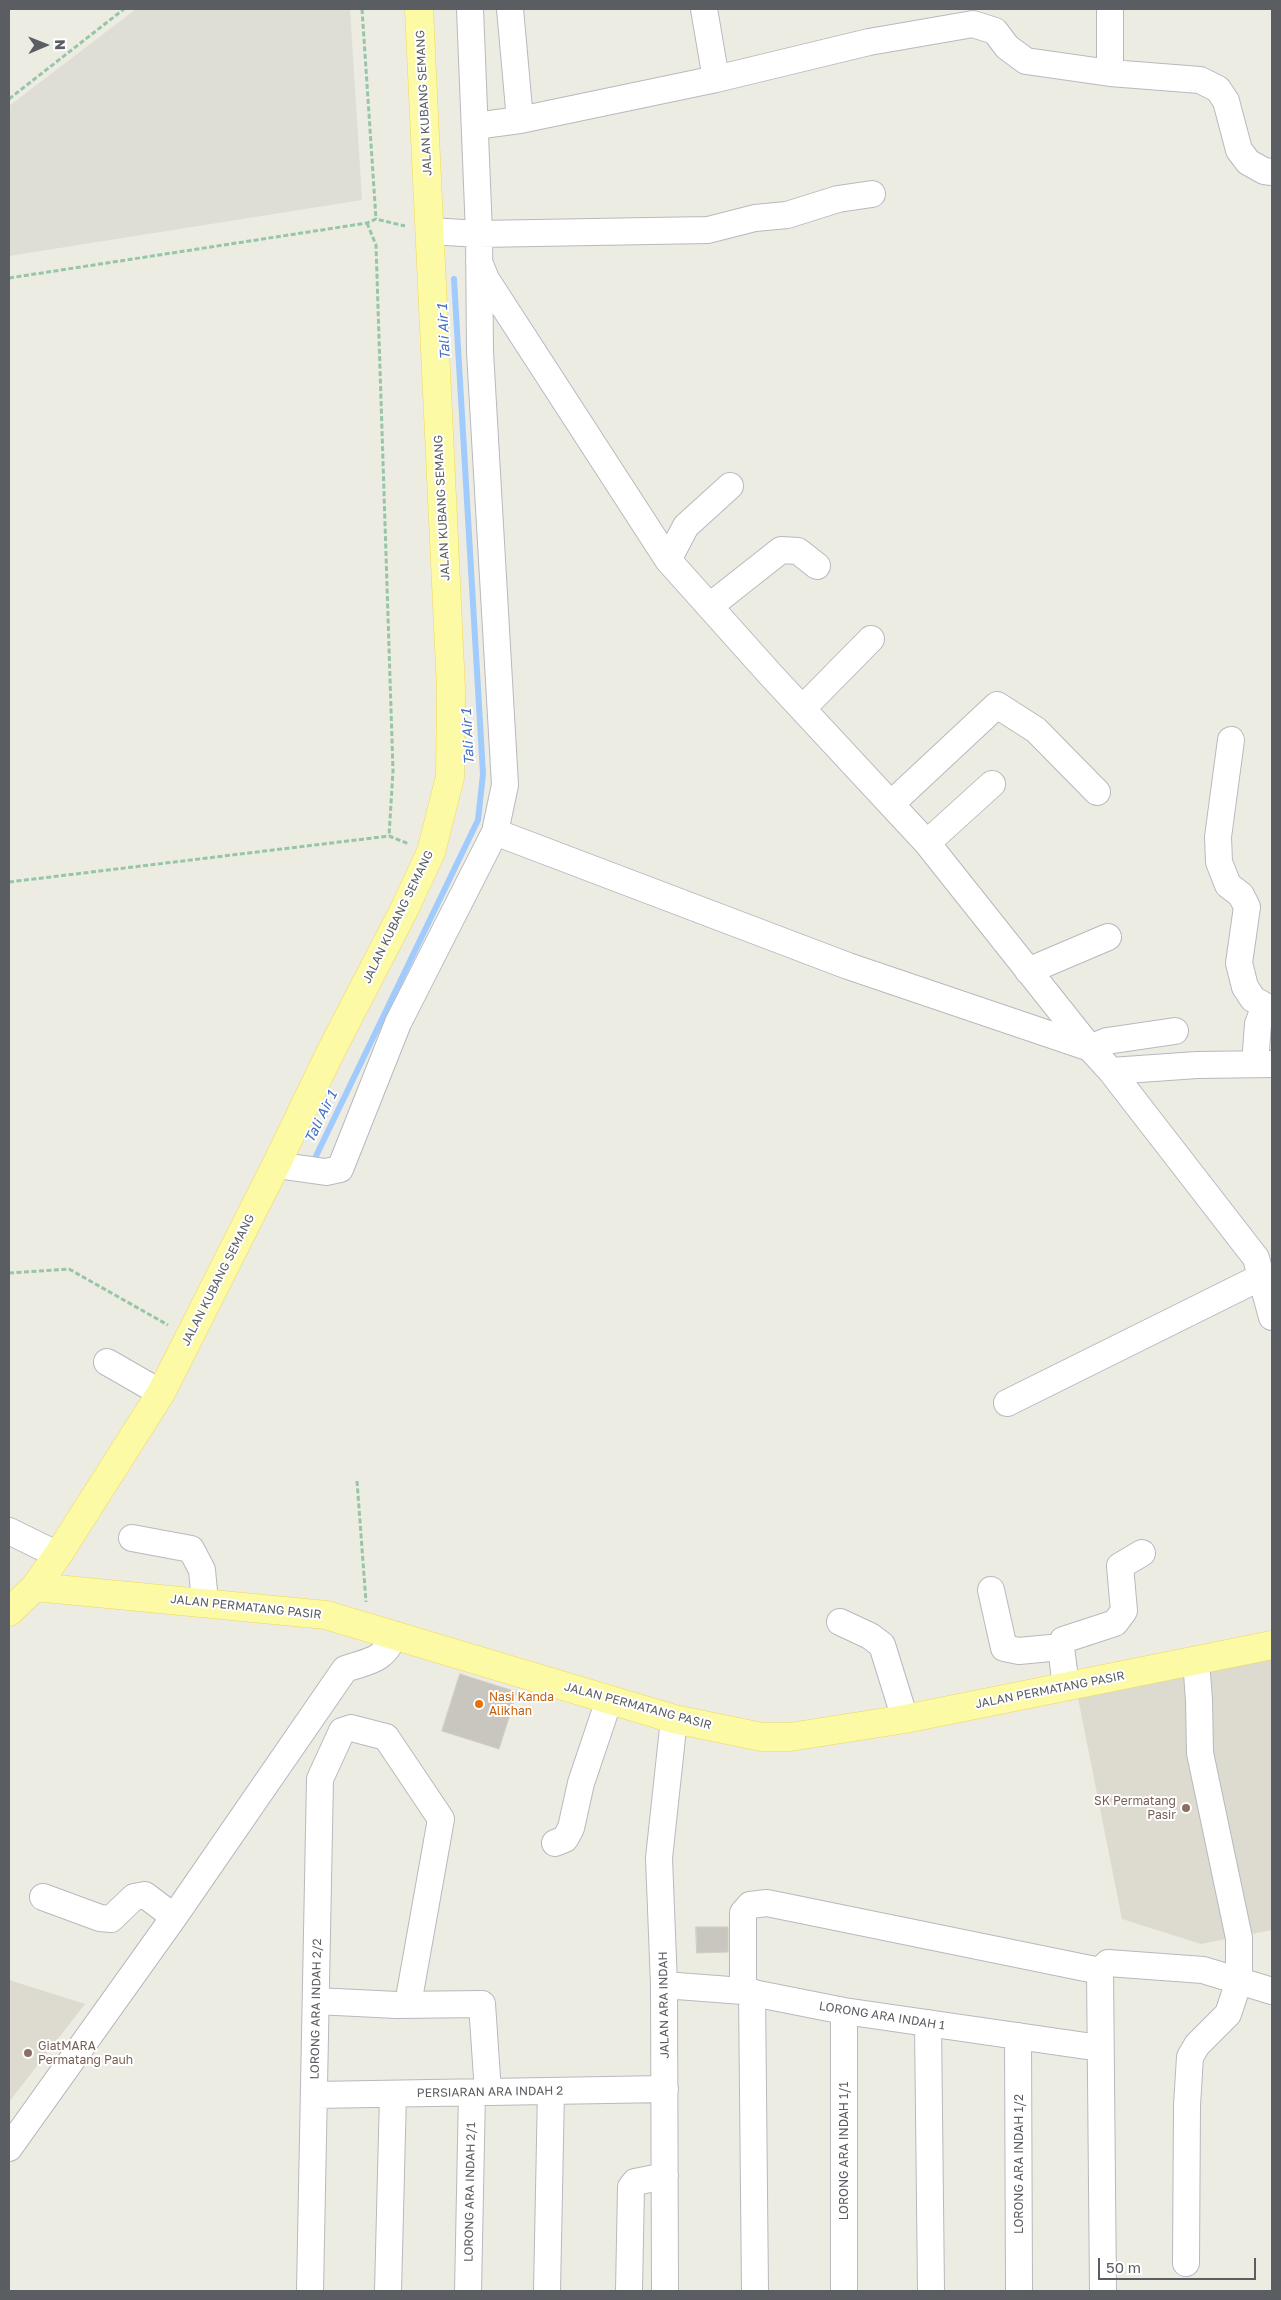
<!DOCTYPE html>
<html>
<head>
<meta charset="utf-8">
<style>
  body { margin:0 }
  #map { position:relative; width:1281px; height:2300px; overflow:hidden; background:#edece2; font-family:"Golos Text",sans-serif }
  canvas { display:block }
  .frame { position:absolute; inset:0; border:10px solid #5a5d62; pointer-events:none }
  .north { position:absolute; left:20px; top:20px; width:50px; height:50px; -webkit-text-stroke:4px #fff; paint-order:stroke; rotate:89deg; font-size:14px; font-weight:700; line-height:20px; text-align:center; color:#5a5d62 }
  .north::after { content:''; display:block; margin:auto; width:18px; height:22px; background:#5a5d62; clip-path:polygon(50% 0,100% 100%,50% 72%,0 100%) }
  .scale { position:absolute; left:1098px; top:2258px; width:158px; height:22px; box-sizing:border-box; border:2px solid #5a5d62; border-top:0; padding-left:6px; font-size:15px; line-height:18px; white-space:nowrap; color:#5a5d62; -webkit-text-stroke:4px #fff; paint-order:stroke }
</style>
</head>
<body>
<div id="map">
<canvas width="1281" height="2300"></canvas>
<div class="frame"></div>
<div class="north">N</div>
<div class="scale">50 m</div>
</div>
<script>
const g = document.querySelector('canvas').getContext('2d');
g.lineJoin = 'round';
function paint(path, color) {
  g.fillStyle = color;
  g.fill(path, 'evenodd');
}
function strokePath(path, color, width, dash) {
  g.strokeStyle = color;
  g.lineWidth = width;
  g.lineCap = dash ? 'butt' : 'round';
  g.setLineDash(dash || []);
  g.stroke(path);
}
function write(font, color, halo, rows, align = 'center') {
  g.font = font + ' "Golos Text",sans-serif';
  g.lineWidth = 4;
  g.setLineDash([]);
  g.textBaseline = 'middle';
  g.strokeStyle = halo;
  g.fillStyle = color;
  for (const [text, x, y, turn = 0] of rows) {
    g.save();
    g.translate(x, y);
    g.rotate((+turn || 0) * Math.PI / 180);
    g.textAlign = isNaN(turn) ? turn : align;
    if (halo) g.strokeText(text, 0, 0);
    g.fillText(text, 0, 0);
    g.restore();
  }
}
const industrial = new Path2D(`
  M136,9H350L362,200L9,256V106Z`);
const education = new Path2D(`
  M1272,1658V1930L1201,1944L1122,1919L1078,1698Z
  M9,1980L85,2004L9,2102Z`);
const stream = new Path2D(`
  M316,1156L478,820L483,774L454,279`);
const building = new Path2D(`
  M460,1674L517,1692L499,1749L442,1731Z
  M696,1927H728V1952L697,1953Z`);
const path = new Path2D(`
  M362,9L376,219
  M9,99L124,9
  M367,223L376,245L393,771L389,836
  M9,278L367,223L376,219L405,226
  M9,882L389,836L409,844
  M9,1273L69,1269L168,1325
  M357,1481L366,1602`);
const minor = new Path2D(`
  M510,9L520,120
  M704,9L716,79
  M1110,73V9
  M475,126L520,120L716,79L869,42L973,24L995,31L1007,47L1026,61L1110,73L1200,80L1218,89L1226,101L1239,150L1248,162L1264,171L1272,172
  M430,231L479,234L708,230L755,218L787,215L838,199L872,194
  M479,262L486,279L668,560L770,674L927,843L1090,1048L1111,1071L1256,1258L1272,1317
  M668,560L686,526L730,486
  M710,606L781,550L798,551L817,566
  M803,708L871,639
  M1231,740L1218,837L1219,862L1228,885L1241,895L1247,907L1239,963L1245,987L1253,999L1265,1006L1258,1024L1255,1064
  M891,804L997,705L1036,730L1097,792
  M495,832L848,966L1090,1048L1107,1041L1175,1031
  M927,843L992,784
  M1028,971L1108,937
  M1111,1071L1197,1065L1272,1064
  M276,1165L326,1172L340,1169L398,1023L495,832L505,785L480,352L479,234L470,9
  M107,1362L161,1393
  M1007,1403L1261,1277
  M9,1531L58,1555
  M132,1538L191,1549L202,1570L205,1602
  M991,1590L1004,1648L1019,1651L1061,1647
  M840,1622L870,1636L882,1645L905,1719
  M1066,1687L1061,1647L1063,1640L1115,1623L1124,1611L1120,1566L1142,1553
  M555,1843L565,1839L571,1828L581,1783L609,1700
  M43,1897L100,1918L111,1919L134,1897L145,1895L174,1917
  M664,1985L743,1991L844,2011L1100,2048
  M743,1991V1913L750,1905L767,1903L1100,1971
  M752,1992L755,2291
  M316,2001L397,2005L482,2004L488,2092
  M844,2011V2291
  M928,2023L931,2291
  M1018,2036L1019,2291
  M314,2095L665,2089
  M9,2148L174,1917L345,1669C371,1660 382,1662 395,1635
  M1186,2263L1187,2105L1190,2057L1197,2045L1228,2014L1239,1981V1938L1200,1753L1199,1700L1196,1660
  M310,2291L320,1779L342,1731L351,1728L386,1737L441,1819L408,2004
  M388,2291L393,2094
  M468,2291L472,2093
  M547,2291L551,2091
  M629,2291L631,2187L635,2182L665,2176
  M665,2291L664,1985L659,1858L674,1719
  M1103,2291L1100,1971L1108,1963L1203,1970L1272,1991`);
const major = new Path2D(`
  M35,1587L326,1615L674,1719L762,1737H790L905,1719L1272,1645
  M9,1612L35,1587L58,1555L161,1393L276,1165L330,1053L404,910L431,852L450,777L451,689L419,9`);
const markers = [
  [479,1704,5,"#e8710a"],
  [1186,1808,5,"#8d6e63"],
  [28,2053,5,"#8d6e63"]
];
const streetNames = [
  ["JALAN KUBANG SEMANG",424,103,-93],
  ["JALAN KUBANG SEMANG",442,508,-93],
  ["JALAN KUBANG SEMANG",398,917,-64],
  ["JALAN KUBANG SEMANG",218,1280,-63],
  ["JALAN PERMATANG PASIR",246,1607,6],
  ["JALAN PERMATANG PASIR",1050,1690,-11],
  ["JALAN PERMATANG PASIR",638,1706,15],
  ["JALAN ARA INDAH",664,2005,-91],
  ["LORONG ARA INDAH 2/2",316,2009,-89],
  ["LORONG ARA INDAH 1",882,2016,9],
  ["PERSIARAN ARA INDAH 2",490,2092,-1],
  ["LORONG ARA INDAH 1/1",844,2151,-90],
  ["LORONG ARA INDAH 1/2",1019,2164,-90],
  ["LORONG ARA INDAH 2/1",470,2192,-89]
];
const foodNames = [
  ["Nasi Kanda",489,1697],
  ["Alikhan",489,1711]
];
const educationNames = [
  ["SK Permatang",1176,1801],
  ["Pasir",1176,1815],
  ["GiatMARA",38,2046,"left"],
  ["Permatang Pauh",38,2060,"left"]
];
const waterNames = [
  ["Tali Air 1",444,332,-93],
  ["Tali Air 1",468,737,-93],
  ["Tali Air 1",321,1117,-64]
];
paint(industrial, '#deddd6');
paint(education, '#dddbd0');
strokePath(stream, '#a1cafd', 6);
paint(building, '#c8c6bf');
strokePath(building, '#d1cec0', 1);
strokePath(minor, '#b7b9be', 28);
strokePath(major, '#efd759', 29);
strokePath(path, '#97c5aa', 3, [5, 2.5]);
strokePath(minor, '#fff', 26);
strokePath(major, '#fdfaa6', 28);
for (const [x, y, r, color] of markers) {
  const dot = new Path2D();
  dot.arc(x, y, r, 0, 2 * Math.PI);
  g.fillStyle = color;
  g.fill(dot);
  strokePath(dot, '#fff', 2);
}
write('12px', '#5a5d62', '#fff', streetNames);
write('12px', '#c56008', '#fff', foodNames, 'left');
write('12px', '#785e54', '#fff', educationNames, 'right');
write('italic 14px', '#4471c0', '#fff', waterNames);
</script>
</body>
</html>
